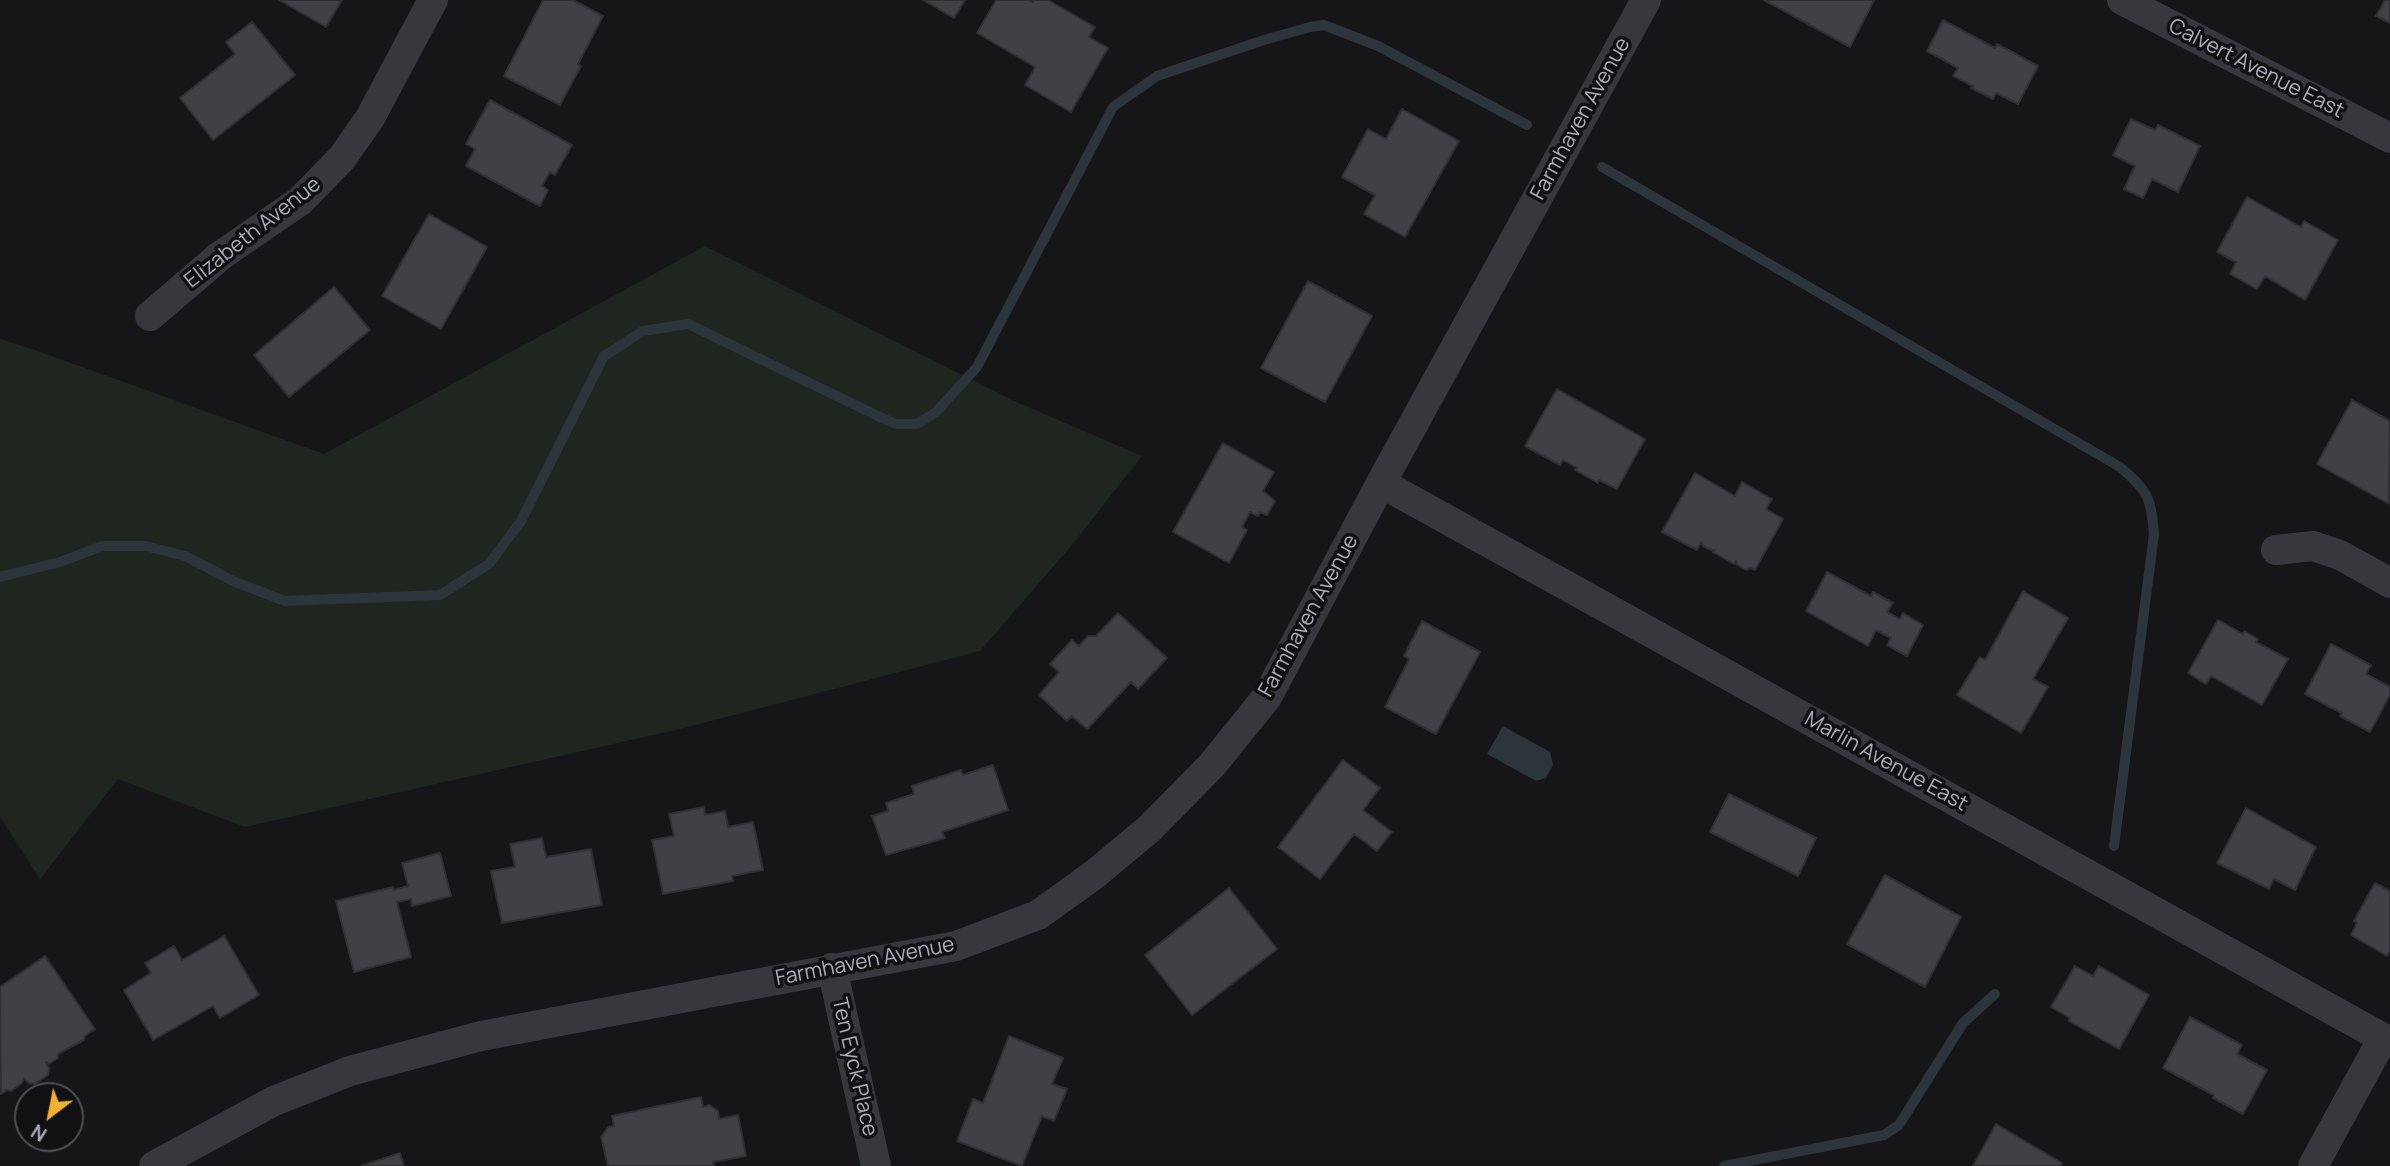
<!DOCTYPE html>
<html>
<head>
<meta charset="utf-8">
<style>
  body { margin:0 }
  #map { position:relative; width:2390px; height:1166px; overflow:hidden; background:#161618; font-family:Manrope,sans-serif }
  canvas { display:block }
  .north { position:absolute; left:14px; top:1082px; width:70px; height:70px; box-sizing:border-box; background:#111113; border:2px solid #4d4f55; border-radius:50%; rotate:212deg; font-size:19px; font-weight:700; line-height:28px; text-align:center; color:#a8adb8 }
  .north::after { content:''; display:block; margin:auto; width:24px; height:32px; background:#f2b134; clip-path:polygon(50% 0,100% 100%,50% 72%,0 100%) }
</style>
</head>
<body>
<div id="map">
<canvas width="2390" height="1166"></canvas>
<div class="north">N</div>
</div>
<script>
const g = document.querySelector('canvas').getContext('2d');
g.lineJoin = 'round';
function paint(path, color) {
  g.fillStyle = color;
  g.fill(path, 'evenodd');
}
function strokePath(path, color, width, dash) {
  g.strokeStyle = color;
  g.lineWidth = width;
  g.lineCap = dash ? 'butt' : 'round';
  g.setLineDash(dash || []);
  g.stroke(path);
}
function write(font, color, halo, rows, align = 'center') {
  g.font = font + ' Manrope,sans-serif';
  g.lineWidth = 7;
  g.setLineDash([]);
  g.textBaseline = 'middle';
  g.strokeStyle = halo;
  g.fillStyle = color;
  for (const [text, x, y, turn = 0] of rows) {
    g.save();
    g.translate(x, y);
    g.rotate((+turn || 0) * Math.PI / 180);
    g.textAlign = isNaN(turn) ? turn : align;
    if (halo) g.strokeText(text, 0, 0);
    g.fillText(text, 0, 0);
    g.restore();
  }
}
const green = new Path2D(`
  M705,246L1012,400L1142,456L1072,545L980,651L680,729L245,827L118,779L40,879L0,817V339L35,350L324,454Z`);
const water = new Path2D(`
  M1503,726L1550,752L1553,765L1546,778L1536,781L1487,754Z`);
const stream = new Path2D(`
  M1602,167L2120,467C2148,491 2151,497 2154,534L2114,846
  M0,577L60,562L103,546H145L185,556L235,582L285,601L440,595L489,564L521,521L604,356L643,331L688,324L880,417L896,424H917L936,412L977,367L1113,107L1157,76L1264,40L1310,27L1324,25L1378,46L1527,125
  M1724,1166L1884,1135L1899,1125L1963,1023L1995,994`);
const building = new Path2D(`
  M279,0H342L326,27Z
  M543,0H573L603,16L578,64L581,66L560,105L504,76Z
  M923,0H965L954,18Z
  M996,0H1028L1032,2L1034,0H1048L1095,27L1089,37L1108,48L1071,112L1025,85L1035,67L977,33Z
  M1764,0H1874L1850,47Z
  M2385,0H2390V23L2376,16Z
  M1943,20L1995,48L1997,44L2038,66L2018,104L1996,93L1993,99L1971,88L1973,86L1953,76L1958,68L1927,51Z
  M252,22L295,75L213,140L180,98L235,54L226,42Z
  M490,100L572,145L555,175L550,172L542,186L548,190L540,206L466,166L475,149L466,144Z
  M1402,109L1459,141L1405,237L1364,214L1375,195L1342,177L1368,129L1386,139Z
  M2131,119L2155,130L2158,125L2200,146L2178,192L2152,179L2143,198L2124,189L2135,166L2113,155Z
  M2247,197L2301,227L2304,221L2338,240L2305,300L2265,276L2257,289L2230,274L2236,262L2217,252Z
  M429,214L487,247L441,329L382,296Z
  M1308,281L1372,316L1325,402L1261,368Z
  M334,287L370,330L289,397L254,355Z
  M1557,389L1645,439L1617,489L1599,480L1598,483L1575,470L1577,468L1563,460L1560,465L1525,446Z
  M2352,400L2390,421L2389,504L2317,464Z
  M1223,443L1274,472L1263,491L1275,501L1267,515L1260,512L1258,516L1250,512L1242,527L1247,530L1229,563L1173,532Z
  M1695,473L1735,496L1742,482L1772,499L1766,509L1783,519L1755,570L1751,568L1746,570L1737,565L1736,561L1734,564L1713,552L1715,550H1711L1703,546L1701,542L1697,550L1662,532Z
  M1827,572L1871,596L1873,592L1893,603L1887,612L1900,619L1903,613L1923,625L1907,656L1887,645L1891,638L1876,630L1868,646L1806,611Z
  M2023,591L2068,618L2033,679L2048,687L2021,733L1957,695L1980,657L1985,660Z
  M1118,613L1167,658L1138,689L1131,682L1087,729L1072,716L1067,721L1039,695L1059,672L1050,664L1072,640L1079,646L1088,636H1096Z
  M2218,620L2243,634L2244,631L2258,639L2256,642L2288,659L2262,705L2211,676L2206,684L2188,673Z
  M1422,621L1480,652L1436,734L1385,707L1409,659L1404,656Z
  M2331,644L2371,665L2366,674L2390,687V695L2370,732L2340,716L2342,713L2305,694Z
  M1343,760L1380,788L1363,810L1392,832L1377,851L1354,834L1320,879L1278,847Z
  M993,765L1008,810L942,832L945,838L886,855L872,816L888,811L886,803L914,794L912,786L961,770L963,775Z
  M1729,794L1816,838L1798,876L1710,832Z
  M704,807L705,815L725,811L728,827L753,822L763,870L732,876L733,881L663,894L652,840L674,836L669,814Z
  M2246,808L2316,847L2295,890L2274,879L2269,889L2217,863Z
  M542,838L546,857L591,849L602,905L502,923L491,871L515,867L510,844Z
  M440,853L451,896L412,906L411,899L397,902L411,957L354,972L336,901L393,887L394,890L408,886L402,863Z
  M1885,875L1961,917L1925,987L1847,944Z
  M2375,883L2390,891V951L2387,956L2351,935L2357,923L2354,921Z
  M1229,888L1277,949L1192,1015L1145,955Z
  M224,936L259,995L220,1018L213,1006L153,1040L124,990L151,973L145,963L174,946L182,960Z
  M45,956L95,1029L85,1036L84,1040L58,1054V1058L49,1064L46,1062L49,1068L48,1075L35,1084L28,1083L24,1078L22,1083L11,1091L7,1090L1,1094L0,987Z
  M2075,966L2093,976L2099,966L2149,995L2119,1049L2069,1021L2070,1018L2051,1007Z
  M2190,1017L2242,1045L2237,1054L2267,1070L2243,1114L2213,1098L2214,1095L2163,1068Z
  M1009,1036L1063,1058L1052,1084L1067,1089L1054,1121L1042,1116L1022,1166L957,1141L973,1099L983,1103Z
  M701,1097L703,1107L709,1105L718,1111L719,1119L738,1115L746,1156L713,1162L714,1166H608L601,1137L608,1127L614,1126L612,1116Z
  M1996,1124L2062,1163L2061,1166H1973Z
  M400,1153L404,1166H361Z`);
const street = new Path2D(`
  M2122,0L2390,138
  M150,316L220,256L300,201L342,158L370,118L433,0
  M1381,483C1719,667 2054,856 2390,1042
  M2276,550L2313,546L2340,555L2390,583
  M832,968L876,1166
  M154,1166L274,1101L350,1071L481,1036L956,946L1038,915L1095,874L1149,829L1212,765L1267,697L1381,483L1646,0
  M2313,1166L2383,1038`);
const streetNames = [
  ["Calvert Avenue East",2256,69,27],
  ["Farmhaven Avenue",1581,119,-61],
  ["Elizabeth Avenue",253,233,-38],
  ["Farmhaven Avenue",1309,616,-61],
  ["Marlin Avenue East",1886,762,29],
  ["Farmhaven Avenue",865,962,-11],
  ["Ten Eyck Place",854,1067,77]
];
paint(green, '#1e261f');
paint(water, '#2c353c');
strokePath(stream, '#2c353c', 10);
paint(building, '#404145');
strokePath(building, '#303034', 2);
strokePath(street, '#37383d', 30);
write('21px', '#a8adb8', '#111113', streetNames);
</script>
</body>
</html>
